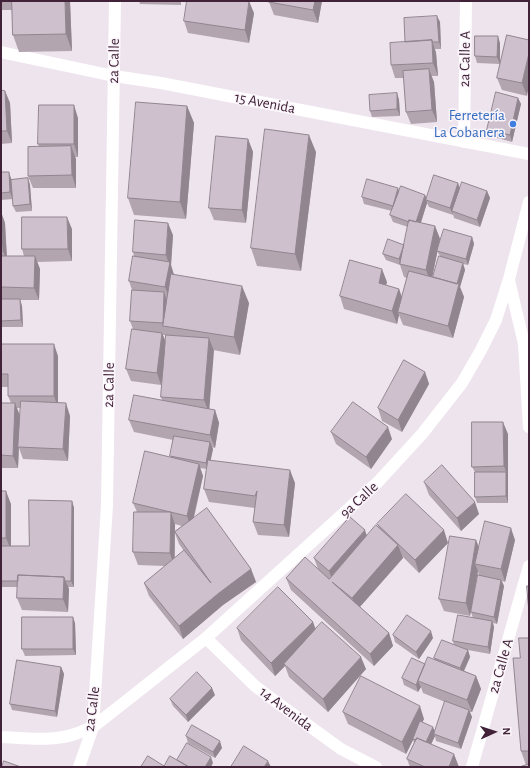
<!DOCTYPE html>
<html>
<head>
<meta charset="utf-8">
<style>
  body { margin:0 }
  #map { position:relative; width:530px; height:768px; overflow:hidden; background:#eee4ed; font-family:"Alegreya Sans",sans-serif }
  canvas { display:block }
  .frame { position:absolute; inset:0; border:2px solid #412238; pointer-events:none }
  .north { position:absolute; left:474px; top:712px; width:40px; height:40px; -webkit-text-stroke:3px #faf5fa; paint-order:stroke; rotate:87deg; font-size:11px; font-weight:700; line-height:16px; text-align:center; color:#412238 }
  .north::after { content:''; display:block; margin:auto; width:14px; height:18px; background:#412238; clip-path:polygon(50% 0,100% 100%,50% 72%,0 100%) }
</style>
</head>
<body>
<div id="map">
<canvas width="530" height="768"></canvas>
<div class="frame"></div>
<div class="north">N</div>
</div>
<script>
const g = document.querySelector('canvas').getContext('2d');
g.lineJoin = 'round';
function strokePath(path, color, width, dash) {
  g.strokeStyle = color;
  g.lineWidth = width;
  g.lineCap = dash ? 'butt' : 'round';
  g.setLineDash(dash || []);
  g.stroke(path);
}
function paint(path, color) {
  g.fillStyle = color;
  g.fill(path, 'evenodd');
}
function write(font, color, halo, rows, align = 'center') {
  g.font = font + ' "Alegreya Sans",sans-serif';
  g.lineWidth = 3;
  g.setLineDash([]);
  g.textBaseline = 'middle';
  g.strokeStyle = halo;
  g.fillStyle = color;
  for (const [text, x, y, turn = 0] of rows) {
    g.save();
    g.translate(x, y);
    g.rotate((+turn || 0) * Math.PI / 180);
    g.textAlign = isNaN(turn) ? turn : align;
    if (halo) g.strokeText(text, 0, 0);
    g.fillText(text, 0, 0);
    g.restore();
  }
}
const street = new Path2D(`
  M1,52L114,76L161,83L529,154
  M464,142L466,1
  M509,280L524,344L529,427
  M206,638L255,686L279,704L341,749L376,767
  M1,737C25,738 52,742 75,734C81,732 87,729 93,727L206,638L377,483L422,434L462,383L481,350L496,320L509,279L529,202
  M79,767L93,727L107,505L115,1
  M472,767L529,566`);
const wall = new Path2D(`
  M1,1H70L72,51L19,52L13,35L12,10H1Z
  M139,1H181V5L140,4Z
  M270,1H322L318,23L274,15L269,2Z
  M254,13L249,43L188,33L184,21Z
  M437,16L440,22L441,49H435L436,53L438,76H431L434,82L437,122L411,124L406,112L404,78H395L391,65L405,42Z
  M507,35L527,96L502,90L497,78Z
  M500,43V64L477,63L475,56Z
  M1,90L5,91L10,103L12,143L1,144Z
  M397,93L399,100L400,116L372,117L370,111Z
  M518,98L521,104L512,142L490,136L487,130Z
  M187,106L194,123L186,219L134,215L128,198Z
  M78,118V157H75L76,159V188H33L28,176L39,147L38,144Z
  M248,139L253,152L246,223L214,220L209,208Z
  M316,152L301,271L257,266L251,248Z
  M1,172L11,178L12,180L28,178L30,185L32,211L16,212L13,206V199L1,200Z
  M458,183L460,188L487,191L490,198L480,227L454,218L453,214V215L429,207L427,203L421,223L435,226L440,239L432,277H433L440,256L437,251L472,237L474,244L468,265L463,264L465,270L460,287L464,297L453,338L403,325L399,315L397,324L344,309L340,296L387,282L386,285L399,289L402,297L407,278L404,277L400,265L386,260L383,254L404,245L408,227L393,222L390,215L392,211L364,204L362,197L399,192L427,199Z
  M1,212L5,223L7,256H24L22,249L72,229V261L37,262L40,269L39,300H20L22,306L23,327H1Z
  M173,235L171,265L174,275L249,303L240,355L213,350L209,409L215,410L219,423L215,448L212,447L213,449L210,460L295,483L289,537L258,535L253,522L255,508L209,502L204,489L207,469L200,468L203,476L194,518L251,569L256,582L223,605L183,639L149,596L144,583L165,566L138,565L133,552L137,512L133,503L171,457L173,440L134,432L129,420L162,400L161,397L163,369L161,385L131,381L126,369L133,329L130,321L132,290L129,281L134,256L133,252ZM163,335H166V342ZM175,524L182,526L175,531ZM175,533L179,544L184,551L175,558Z
  M1,344L58,356V403L70,416L68,461L23,459L19,448L18,468H1V403H11L8,396V387H1ZM17,408H21L19,434L20,416Z
  M425,372L429,384L402,432L382,421L378,408Z
  M331,432L392,439L371,469L336,444Z
  M508,434V503H477L475,497V472L472,467Z
  M424,482L479,514L461,531L429,495Z
  M1,491L11,504V546H29L72,501L74,508V587H68L69,589L68,612L22,610L17,598L18,587H1Z
  M377,524L448,543L419,573L402,556L403,558L360,607L389,633L393,646L374,666L291,590L286,578L318,569L314,558L367,535L379,528Z
  M476,540L479,548L515,540L505,582L502,581L504,586L497,624L493,623L494,627L490,654L468,650L470,657L464,671L476,676L481,689L472,712H470L472,717L461,749L436,741L435,736L431,744L459,767H410L407,759L414,743L413,740L406,754L348,724L343,712L424,719L422,722L435,732L445,702L423,693L421,687L418,692L404,685L402,678L425,664L435,660L434,658L454,645L453,641L473,618L471,612L479,576L478,571L470,616L444,611L439,599Z
  M313,622L316,629L366,669L328,712L289,677L285,666L275,676L241,640L237,628Z
  M75,623L76,655L25,656L22,649Z
  M393,635L433,638L419,659L395,642Z
  M529,638V767L526,765L521,751L520,658Z
  M61,667L64,674L57,717L12,710L10,704Z
  M215,695L188,722L173,706L170,699Z
  M186,736L222,748L215,758L188,743Z`);
const shadedWall = new Path2D(`
  M65,1H70L72,51L66,34Z
  M249,1L254,13L249,43L245,30Z
  M315,1H322L318,23L313,10Z
  M437,16L440,22L441,49L439,42Z
  M498,36L500,43V64L497,57Z
  M432,40L436,53L438,76L433,63Z
  M529,53V85L527,96L522,83Z
  M429,69L434,82L437,122L432,110Z
  M5,91L10,103L12,143L7,131Z
  M397,93L399,100L400,116L397,109Z
  M518,98L521,104L512,142L510,135Z
  M74,105L78,118V157L74,144Z
  M187,106L194,123L186,219L180,202Z
  M309,135L316,152L301,271L295,254Z
  M248,139L253,152L246,223L242,210Z
  M71,146L76,159V188L72,175Z
  M9,172L11,178L13,199L10,192Z
  M28,178L30,185L32,211L30,204Z
  M458,183L460,190L452,211L453,215L450,208Z
  M398,188L400,194L395,212L393,206Z
  M487,191L490,198L480,227L477,220Z
  M425,195L428,201L426,200L427,203L418,231L415,224Z
  M1,212L5,223L7,263L3,251Z
  M67,217L72,229V261L68,249Z
  M168,223L173,235L171,265L174,275L170,300L165,287L169,264L166,255Z
  M435,226L440,239L431,283L426,270Z
  M472,237L474,244L468,265L466,259Z
  M404,245L401,265L399,259Z
  M35,256L40,269L39,300L34,288Z
  M463,263L465,270L460,287L464,297L453,338L448,326L456,286Z
  M382,269L387,282L383,295L379,283Z
  M242,286L249,303L240,355L234,337Z
  M399,289L403,301L398,312L399,315L397,324L392,311Z
  M164,292L168,304L164,326L163,323Z
  M20,299L22,306L23,327L21,320Z
  M162,333L167,346L161,385L157,373Z
  M209,338L214,351L209,413L204,400Z
  M54,344L58,356V408L54,396Z
  M425,372L429,384L402,432L398,420Z
  M15,403L20,416L18,468L13,456Z
  M66,403L70,416L68,461L63,449Z
  M215,410L219,423L215,448L210,435Z
  M503,422L508,434V503L506,496V472L504,466Z
  M388,427L392,439L371,469L366,457Z
  M210,442L213,449L209,469L206,463Z
  M199,464L203,476L191,528L187,516Z
  M290,470L295,483L289,537L284,525Z
  M6,491L11,504V550L6,538Z
  M72,501L74,508V587L71,581Z
  M475,502L479,514L461,531L457,518Z
  M171,512L175,525L174,566L170,553Z
  M511,528L515,540L505,582L501,569Z
  M365,530L369,543L333,582L329,571Z
  M444,530L448,543L419,573L415,560Z
  M476,540L481,553L475,564L478,571L470,616L466,603Z
  M398,545L403,558L357,610L352,598Z
  M251,569L256,582L223,605L183,639L179,626L219,593Z
  M64,577L69,589L68,612L63,599Z
  M501,580L504,586L497,624L494,617Z
  M73,617L75,623L76,655L73,649Z
  M492,621L494,627L490,654L488,647Z
  M313,622L317,635L284,664L285,666L275,676L271,663Z
  M431,631L433,638L419,659L416,652Z
  M389,633L393,646L374,666L370,654Z
  M468,650L470,657L462,675L460,668Z
  M361,657L366,669L328,712L323,699Z
  M426,665L418,681L421,687L418,692L416,685Z
  M61,667L64,674L57,717L55,711Z
  M476,676L481,689L472,712L467,700Z
  M212,688L215,695L188,722L186,715Z
  M420,706L424,719L414,739H413V740L406,754L402,742Z
  M469,710L472,717L461,749L458,743Z
  M433,727L436,734H434L435,736L428,751L425,744Z
  M220,741L222,748L215,758L213,752Z
  M454,754L459,767H449Z
  M211,757L213,763L211,767H205Z
  M268,761L271,767H264Z`);
const building = new Path2D(`
  M12,1H65L66,34L13,35Z
  M187,1H249L245,30L184,21Z
  M270,1H315L313,10L269,2Z
  M437,16L439,42H432V40L405,42L404,18Z
  M507,35L529,40V53L522,83L497,78Z
  M475,36H498L497,57L475,56Z
  M432,40L433,63L391,65L390,43Z
  M429,69L432,110L406,112L403,71Z
  M1,90L5,91L7,131H1Z
  M496,92L518,98L510,135L487,130Z
  M397,93V109L370,111L369,95Z
  M136,102L187,106L180,202L128,198Z
  M39,105H74V144H38Z
  M265,129L309,135L295,254L251,248Z
  M216,136L248,139L242,210L209,208Z
  M71,146L72,175L28,176V147Z
  M1,172H9L10,192L1,193Z
  M434,175L458,183L450,208L426,200Z
  M28,178L30,204L13,206L11,180Z
  M367,179L398,188L393,206L362,197Z
  M462,182L487,191L477,220L452,211Z
  M401,186L425,195L416,222L409,220V222L390,215Z
  M22,217H67L68,249H22Z
  M1,219L3,251H1Z
  M135,220L168,223L166,255L133,252Z
  M409,220L435,226L426,270L400,264Z
  M444,229L472,237L466,259L437,251Z
  M388,239L404,245L399,259L383,254Z
  M1,256H35L34,288L1,287Z
  M133,256L170,262L165,287L129,281Z
  M439,256L463,263L457,284L433,277Z
  M350,260L382,269L379,283L399,289L392,311L340,296Z
  M409,271L459,284L448,326L398,312Z
  M171,274L242,286L234,337L163,326Z
  M132,290L164,292L163,323L130,321Z
  M1,299H20L21,320L1,321Z
  M132,329L162,333L157,373L126,369Z
  M166,335L209,338L204,400L161,397Z
  M1,344H54V396H8V374H1Z
  M404,360L425,372L398,420L378,408Z
  M134,395L215,410L210,435L129,420Z
  M21,401L66,403L63,449L18,447Z
  M353,402L388,427L366,457L331,432Z
  M1,403H15L13,456L1,455Z
  M472,422H503L504,466L472,467Z
  M174,436L210,442L206,463L170,456Z
  M145,451L199,464L187,516L133,503Z
  M208,460L290,470L284,525L253,522L257,491L255,496L204,489Z
  M442,465L475,502L457,518L424,482Z
  M475,472H506V496L475,497Z
  M1,491H6V538H1Z
  M406,494L444,530L415,560L377,524Z
  M29,500L72,501L71,581H65L64,577L18,575V581H1V546H29Z
  M207,508L251,569L219,593L179,626L144,583L184,550L211,583L175,532Z
  M134,512H171L170,553L133,552Z
  M350,517L365,530L329,571L314,558Z
  M485,521L511,528L501,569L475,564Z
  M376,525L398,545L352,598L332,582L389,633L370,654L286,578L305,557L329,579Z
  M450,536L476,540L466,603L439,599Z
  M18,575L64,577L63,599L17,598Z
  M478,575L501,580L494,617L471,612Z
  M527,586H529V612Z
  M278,587L313,622L271,663L237,628Z
  M407,615L431,631L416,652L393,635Z
  M458,615L492,621L488,647L453,641Z
  M22,617H73V649H22Z
  M322,622L361,657L323,699L284,664Z
  M519,638H529V751H521L513,658H520Z
  M442,640L468,650L460,668L434,658Z
  M428,657L476,676L467,700L418,681Z
  M412,658L425,664L416,685L402,678Z
  M17,660L61,667L55,711L10,704Z
  M197,672L212,688L186,715L170,699Z
  M361,676L420,706L402,742L343,712Z
  M445,701L469,710L458,743L434,734Z
  M420,721L433,727L426,742L417,738L416,740L413,739Z
  M192,725L220,741L213,752L186,736Z
  M417,738L454,754L449,767H425L407,759Z
  M187,743L211,757L205,767H189L177,760Z
  M244,746L268,761L264,767H231Z
  M148,756L164,766V767H141Z
  M170,756L189,767H164Z
  M4,761L21,767H2Z
  M529,764V767H520Z`);
const markers = [
  [513,124,4,"#3f7fe0"]
];
const streetNames = [
  ["2a Calle A",465,59,-89],
  ["2a Calle",114,61,-89],
  ["15 Avenida",265,103,11],
  ["2a Calle",109,385,-89],
  ["9a Calle",359,500,-43],
  ["2a Calle A",501,666,-74],
  ["2a Calle",92,709,-83],
  ["14 Avenida",286,709,37]
];
const shopNames = [
  ["Ferretería",505,115],
  ["La Cobanera",505,132]
];
strokePath(street, '#fff', 12);
paint(wall, '#b2a5b0');
paint(shadedWall, '#918690');
paint(building, '#cfc0cd');
strokePath(building, '#918690', 1);
for (const [x, y, r, color] of markers) {
  const dot = new Path2D();
  dot.arc(x, y, r, 0, 2 * Math.PI);
  g.fillStyle = color;
  g.fill(dot);
  strokePath(dot, '#faf5fa', 1.5);
}
write('15px', '#412238', '#faf5fa', streetNames);
write('15px', '#366cbe', '#faf5fa', shopNames, 'right');
</script>
</body>
</html>
